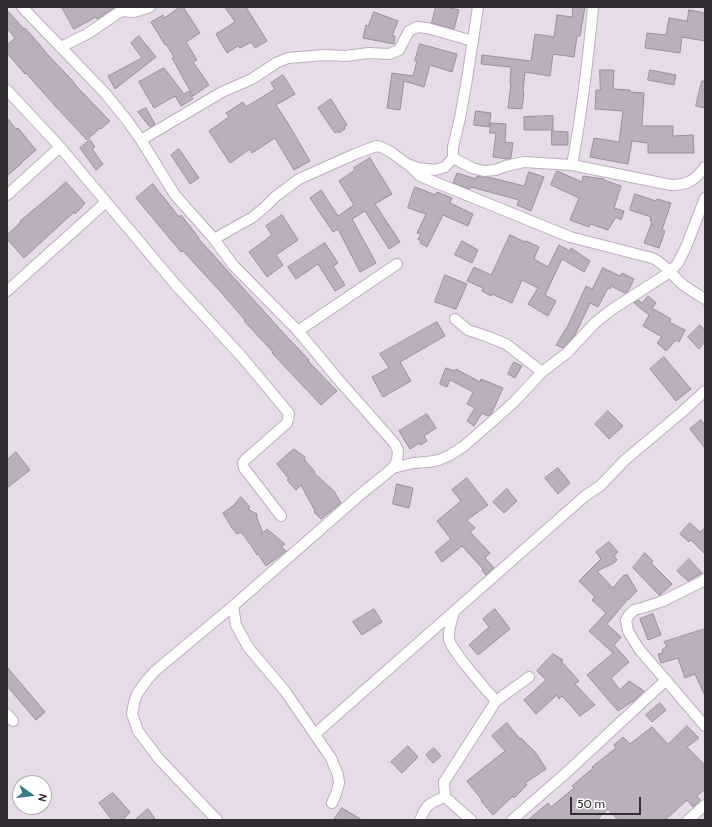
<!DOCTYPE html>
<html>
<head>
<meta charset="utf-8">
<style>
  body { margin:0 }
  #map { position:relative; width:712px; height:827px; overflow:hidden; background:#e7dbe9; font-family:Cabin,sans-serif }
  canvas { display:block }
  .frame { position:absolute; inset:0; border:8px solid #322d32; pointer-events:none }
  .north { position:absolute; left:12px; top:775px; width:40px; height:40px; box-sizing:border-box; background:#fff; border:1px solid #adabad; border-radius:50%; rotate:104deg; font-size:11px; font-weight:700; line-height:16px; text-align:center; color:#322d32 }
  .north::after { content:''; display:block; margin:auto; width:14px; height:18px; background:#357d82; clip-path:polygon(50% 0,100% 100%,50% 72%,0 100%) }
  .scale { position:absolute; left:570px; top:797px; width:71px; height:18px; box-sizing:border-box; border:2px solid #322d32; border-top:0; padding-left:5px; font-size:12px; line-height:14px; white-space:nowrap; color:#322d32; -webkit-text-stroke:3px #fff; paint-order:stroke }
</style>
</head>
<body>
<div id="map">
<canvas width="712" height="827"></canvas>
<div class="frame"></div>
<div class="north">N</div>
<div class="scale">50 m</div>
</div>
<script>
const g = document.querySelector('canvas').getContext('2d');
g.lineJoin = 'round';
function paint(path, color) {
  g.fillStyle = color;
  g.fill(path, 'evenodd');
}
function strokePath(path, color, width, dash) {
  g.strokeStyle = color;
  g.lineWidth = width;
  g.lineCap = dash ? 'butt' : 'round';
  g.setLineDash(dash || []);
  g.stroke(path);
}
const building = new Path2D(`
  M62,7H115L97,19L96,17L74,29Z
  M180,7H183L200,33L186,42L197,60L193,62L209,85L193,96L172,58L174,57L166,44L165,45L151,22L163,15L164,18Z
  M225,7H246L267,41L255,48L251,42L240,48L238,46L227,53L216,34L235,22Z
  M436,7H447L459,10L454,29L432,23Z
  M573,7H585L580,36H577L574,57L553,54L550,76L525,72L523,91L524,92L522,109L508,108L511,83H510L511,67L481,64L482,55L531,61L535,34L554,37L557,15L572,17Z
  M7,10L24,29L25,28L39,44L47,54L70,78L78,88L110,121L101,129L100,128L87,140L57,108L26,73L25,74L7,53V45L15,38L7,28Z
  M689,10L705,13V41L682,37L680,53L645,48L647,33L666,35L669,18L687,21Z
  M374,12L398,21L392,36H395L394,44L363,38L366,25L368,26Z
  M139,36L156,57L115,89L108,76L142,58L131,43Z
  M420,44L457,54L452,72L430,65L424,87L404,81L400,110L387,108L392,73L413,76L417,61H415Z
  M164,68L184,94L189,91L193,99L181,106L175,96L154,108L139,82Z
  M600,70H614L613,89L630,90V92L644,93L642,126H673V136L693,135L694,153H648V143L632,141L628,164L590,157L594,138L619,142L623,111L595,109L596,90H600Z
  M650,70L676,75L674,85L648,80Z
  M283,75L295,94L276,105L289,125L310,161L294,170L275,138L252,153L250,149L230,163L209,131L229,117L226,113L243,102L246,107L275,89L271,83Z
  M702,81H705V108L696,106Z
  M331,99L347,125L344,127L345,129L339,133L338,131L335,133L318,108Z
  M146,108L155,124L150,127L138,112Z
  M476,111L491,113L489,127L474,125Z
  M553,116V130H524V117Z
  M7,118L16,129L18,128L36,150L21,163H22L7,176Z
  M491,123L506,124L505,142L513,143L511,158L507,159L493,157L496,133H490Z
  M552,131L568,132V145H552Z
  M90,140L95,147L92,149L103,164L96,170L80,148Z
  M179,149L199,178L190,184L171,155Z
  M370,158L392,194L375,204L400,242L389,249L365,211L352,219L376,263L360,272L338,229L333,232L310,198L321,190L338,216L354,205L339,181L355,170L354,168Z
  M557,171L582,182L583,176L604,179V180L621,186L614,208L624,211L621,220L616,217L608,230L590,224L589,227L570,220L579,198L551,185Z
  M529,172L544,177L531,211L517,205L519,200L471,187L470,189L453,183L457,173L476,179L477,176L483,177H488L524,186Z
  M66,182L85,203L80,209L75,214L74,212L24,258L7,239V235L21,222L20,221L55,192Z
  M153,184L179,217L181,215L199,238H198L288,338L309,360L308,361L337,391L321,405L272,353L273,352L244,321L245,320L219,290L183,251L181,252L136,198Z
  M415,187L436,195L437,192L452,198L450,203L473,214L468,226L443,215L427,247L420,243L421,241L418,239L421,234L417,233L426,214L408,208Z
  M635,194L656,201L657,199L671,203L662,230L665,231L659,248L644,243L652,222L650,221L651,217L630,210Z
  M282,215L298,240L276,255L283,265L267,277L249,252L272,235L266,226Z
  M510,235L525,242L526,241L539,247L534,259L548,267L559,245L570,251L571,248L590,261L584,272L562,259L545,295L556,301L548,316L528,304L538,288L522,280L512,303L492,294L491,296L482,291L483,288L467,281L474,267L491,275Z
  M462,241L478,250L472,263L455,255Z
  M325,243L338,263L333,266L345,285L335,291L318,264L296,279L288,267Z
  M603,268L620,276L622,273L634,279L628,291L625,293L611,286L610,289L608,288L598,307L590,303L575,335L563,348L556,345L565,330H566L586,286L592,289Z
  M445,275L467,284L456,309L435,302Z
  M648,296L656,303L652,308L671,319L669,322L685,330L679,342L676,340L666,351L657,343L662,337L643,326L649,315L634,303L638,300L642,303Z
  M437,322L445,336L400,362L411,381L383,397L372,377L389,368L380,354Z
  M700,325L705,330V342L699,349L688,337Z
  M664,357L691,389L676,401L650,369Z
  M514,362L522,366L515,378L508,374Z
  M446,368L455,371L456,369L480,382L481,379L503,388L495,406L491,414L488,416L482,413L474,426L467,421L475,408L467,404L473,392L450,380L447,387L440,384Z
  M608,411L623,426L609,439L595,424Z
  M427,414L436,428L424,436L427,441L420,445L419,443L410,449L399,431Z
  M701,420L705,425V448L690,429Z
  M294,449L305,457L304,459L315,472L314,473L334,491L341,503L321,519L314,512L315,511L301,485L296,490L287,480L289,479L277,464Z
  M16,452L30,470L7,488V460Z
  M558,468L570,483L558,494L545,478Z
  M467,478L488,505L467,520L475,528L470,532L490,553L485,558L494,568L486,575L482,570L483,569L462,546L442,562L435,552L451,539L437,521L461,501L452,490Z
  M397,484L413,488L409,508L393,504Z
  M507,489L517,501L504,513L493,502Z
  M241,497L250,507L248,509L257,514V518L263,533L267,529L285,544L281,547L286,551L266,566L258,554L257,555L250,544L241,532L237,534L232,528L223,513L234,505Z
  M690,523L700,532L705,528V554L691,540L689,542L680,534Z
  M609,542L618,552L614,555L617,560L614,563L597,571L613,588L624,575L625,576L627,574L637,591L628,600V599L607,624L621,637L614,645L629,662L611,678L620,690L629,681L644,691L633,702V701L618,711L587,675L613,653L589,631L606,613L592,600L595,597L579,581L601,559L596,552Z
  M645,553L653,561L651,563L672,584L660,595H659L633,568Z
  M689,559L702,573L688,581L677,571Z
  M374,609L382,622L362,635L353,622Z
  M495,609L510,629L478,655L469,645L489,627L483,619Z
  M653,614L661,635L648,640L640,619Z
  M705,629V696L695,674L685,678L678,658L661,663L658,654L663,653L662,650L667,646L664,642Z
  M553,654L563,660L561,661L579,681L575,684L595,705L580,716L562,696L559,699L557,695L536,714L524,700L546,680L537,671Z
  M7,667L45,712L36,720L7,686Z
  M660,703L666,710L652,722L646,715Z
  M507,723L520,739L521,738L536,753L546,769L525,783L527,785L514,798L513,796L493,815L481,801L482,800L467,781L505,751L492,736Z
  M687,726L699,738L687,747L705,765V789L697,796L700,800L693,807L687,800L665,820H618L608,809L597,820H528L548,803L551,807L574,788L572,786L593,768L592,767L616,748L614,745L623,737L630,744L652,727L668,744Z
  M408,746L418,757L402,773L391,762Z
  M434,748L441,756L433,763L426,755Z
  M113,793L130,812L123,820H112L99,803Z
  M342,808L362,820H334Z
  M148,809L156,820H135Z`);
const minor = new Path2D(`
  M22,7L104,92L126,119L141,140L175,195L214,239L233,265L298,331L337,378L395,444L398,451L397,460L393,468L361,494L233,606L155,671L147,680L137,694L134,703L132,714L138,731L159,759L217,820
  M61,47L87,34L121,11L134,12L150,7
  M7,90L60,147L175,284L242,357L287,411L289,414L287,423L245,460L243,463L244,468L281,516
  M141,140L222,92L252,79L276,63L288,58L325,55L345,56L369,53L389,54L399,50L409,31L417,27L427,28L473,41
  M453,158L472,168L484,171L495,170L506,166L524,162L572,165L671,185C688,185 694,181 705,167
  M572,165C582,113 588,60 593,7
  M410,166L420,176L570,237L652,258C664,263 671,274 681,283C688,289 697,294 705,299
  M7,195L60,147
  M214,239L253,217L266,206L275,197L299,179L355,154L376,146L381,147L391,152L407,164L418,168L435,170L445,167L453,158V147L460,118L467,79L478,7
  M7,291L106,202
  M455,319L468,330L486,336L506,344L542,372
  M298,331L397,264
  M393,468L413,463L428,462L439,460L450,455L464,446L487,426L514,402L542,372L567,353L595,323L611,310L670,272L678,263L686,247L705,198
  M705,579L701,582L663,601L645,607L634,610L629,615L626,620L628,631L639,649L705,726
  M233,606L236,625L248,647L285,691L331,758L338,775L339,783L336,794L332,803
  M454,612C452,621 448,630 449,639C451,650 487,691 496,701
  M7,714L13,721
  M315,734L585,496L600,486L625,460L682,412L705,391
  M420,820C426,804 430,803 445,797
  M471,820L445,797L444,782L496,701L529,677
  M512,820L566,773L666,680
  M688,820L705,805`);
paint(building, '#bbafbd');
strokePath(building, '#9a8f9c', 1);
strokePath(minor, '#bbafbc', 12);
strokePath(minor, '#fff', 10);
</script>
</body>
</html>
